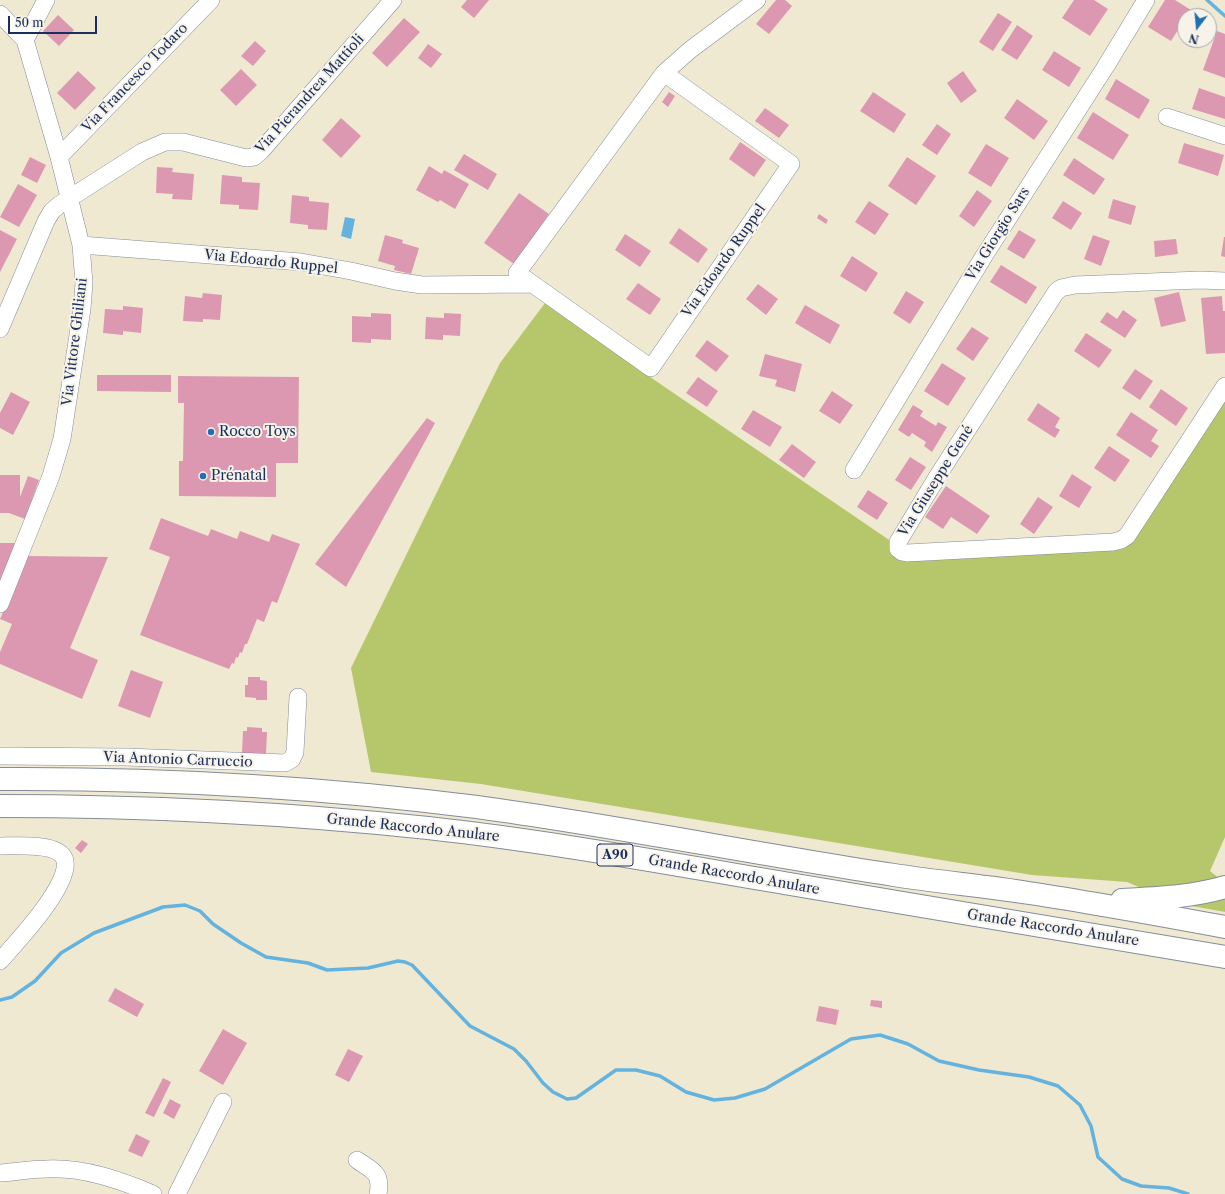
<!DOCTYPE html>
<html>
<head>
<meta charset="utf-8">
<style>
  body { margin:0 }
  #map { position:relative; width:1225px; height:1194px; overflow:hidden; background:#efe9d2; font-family:"Libre Caslon Text",serif }
  canvas { display:block }
  .north { position:absolute; left:1177px; top:8px; width:40px; height:40px; box-sizing:border-box; background:#f7f3e8; border:1px solid #9fa5b1; border-radius:50%; rotate:196deg; font-size:11px; font-weight:700; line-height:16px; text-align:center; color:#1b2f5e }
  .north::after { content:''; display:block; margin:auto; width:14px; height:18px; background:#1f6fb2; clip-path:polygon(50% 0,100% 100%,50% 72%,0 100%) }
  .scale { position:absolute; left:8px; top:16px; width:89px; height:18px; box-sizing:border-box; border:2px solid #1b2f5e; border-top:0; padding-left:5px; font-size:12px; line-height:14px; white-space:nowrap; color:#1b2f5e; -webkit-text-stroke:3px #f7f3e8; paint-order:stroke }
</style>
</head>
<body>
<div id="map">
<canvas width="1225" height="1194"></canvas>
<div class="north">N</div>
<div class="scale">50 m</div>
</div>
<script>
const g = document.querySelector('canvas').getContext('2d');
g.lineJoin = 'round';
function paint(path, color) {
  g.fillStyle = color;
  g.fill(path, 'evenodd');
}
function strokePath(path, color, width, dash) {
  g.strokeStyle = color;
  g.lineWidth = width;
  g.lineCap = dash ? 'butt' : 'round';
  g.setLineDash(dash || []);
  g.stroke(path);
}
function write(font, color, halo, rows, align = 'center') {
  g.font = font + ' "Libre Caslon Text",serif';
  g.lineWidth = 4;
  g.setLineDash([]);
  g.textBaseline = 'middle';
  g.strokeStyle = halo;
  g.fillStyle = color;
  for (const [text, x, y, turn = 0] of rows) {
    g.save();
    g.translate(x, y);
    g.rotate((+turn || 0) * Math.PI / 180);
    g.textAlign = isNaN(turn) ? turn : align;
    if (halo) g.strokeText(text, 0, 0);
    g.fillText(text, 0, 0);
    g.restore();
  }
}
const green = new Path2D(`
  M551,295L653,379L920,561L1123,549L1225,397V837L1210,871L1220,879L1165,898L1127,882L1032,875L481,784L371,772L351,668L500,363Z
  M1211,897L1225,899V912L1175,903Z`);
const water = new Path2D(`
  M345,217L355,219L351,239L341,236Z`);
const stream = new Path2D(`
  M1207,0L1225,16
  M0,1000L12,997L35,981L61,953L94,933L163,907L185,905L200,911L213,924L241,943L266,957L308,963L327,970L368,968L398,961L405,962L412,965L470,1026L514,1049L526,1061L543,1083L553,1092L567,1099L576,1098L616,1070H636L660,1076L686,1092L714,1100L735,1098L765,1089L851,1039L880,1035L908,1044L939,1061L979,1070L1029,1077L1058,1086L1080,1105L1091,1126L1098,1157L1122,1179L1141,1186L1169,1188L1188,1194`);
const building = new Path2D(`
  M467,0H489L474,18L461,7Z
  M776,0H785L792,6L769,34L756,24Z
  M1074,0H1094L1108,9L1090,36L1062,18Z
  M1165,0H1175L1191,10L1187,16H1185V19L1171,41L1148,27Z
  M998,13L1012,22L993,51L979,42Z
  M58,15L74,30L59,46L43,31Z
  M404,18L420,32L387,67L372,53Z
  M1017,25L1033,36L1017,60L1001,50Z
  M1217,31L1225,34V78L1203,70Z
  M255,41L266,51L253,66L241,56Z
  M428,44L442,54L431,68L418,58Z
  M1054,51L1081,68L1069,87L1042,70Z
  M241,69L257,85L236,106L220,90Z
  M78,71L96,88L75,110L57,93Z
  M963,71L977,91L961,103L947,83Z
  M1116,79L1150,100L1139,119L1105,99Z
  M1199,88L1225,97V119L1192,109Z
  M669,92L675,96L668,107L662,102Z
  M873,92L906,114L894,133L860,111Z
  M1017,99L1048,121L1034,140L1004,118Z
  M765,108L789,125L779,138L755,121Z
  M1093,112L1129,135L1113,160L1077,138Z
  M341,118L361,136L341,158L322,140Z
  M937,124L951,134L937,155L922,145Z
  M740,142L766,160L754,177L729,159Z
  M1184,143L1224,155L1218,176L1178,163Z
  M986,144L1009,158L991,187L968,173Z
  M464,154L497,174L488,190L454,170Z
  M30,157L46,165L37,183L21,175Z
  M907,157L936,176L916,205L888,186Z
  M1074,158L1105,179L1094,195L1063,175Z
  M429,166L442,174L444,170L469,184L455,209L440,200L438,202L416,190Z
  M157,167L173,168L172,172L194,174L192,200L172,199L173,194L156,193Z
  M222,175L242,177V182L260,183L258,210L239,209V205L220,204Z
  M18,184L37,195L19,227L0,217Z
  M977,190L992,201L974,227L959,216Z
  M519,193L549,214L514,264L484,243Z
  M292,195L309,197V201L329,203L327,230L308,229V225L290,223Z
  M1113,199L1136,206L1131,225L1108,218Z
  M869,201L889,214L875,235L855,222Z
  M1063,201L1082,213L1071,230L1052,218Z
  M819,214L828,220L826,224L817,218Z
  M679,228L708,249L698,263L669,243Z
  M0,230L17,239L0,272Z
  M1019,230L1036,240L1024,259L1007,249Z
  M625,234L651,251L640,267L615,250Z
  M385,235L403,240L402,243L419,248L411,274L394,270L395,266L378,261Z
  M1093,235L1110,241L1101,266L1084,259Z
  M1224,237H1225V257L1221,256Z
  M1176,239L1178,254L1155,257L1154,241Z
  M852,256L878,273L866,292L840,276Z
  M1001,265L1037,287L1026,304L990,282Z
  M638,283L661,299L650,315L626,299Z
  M758,284L778,299L766,315L746,299Z
  M906,291L924,302L910,324L893,313Z
  M1179,292L1186,321L1161,327L1154,298Z
  M203,293L222,295L220,320L203,319V322L183,321L185,296L202,298Z
  M1222,296L1223,311H1225V353L1206,354L1201,298Z
  M805,305L840,325L830,344L795,323Z
  M123,306L143,308L141,333L123,331V335L103,333L105,309L123,310Z
  M1123,310L1137,320L1125,338L1100,322L1107,312L1117,319Z
  M371,313L391,314V340L371,339V343L352,342V316L371,317Z
  M444,313L461,314L460,336L443,335V340L425,339L426,317L444,318Z
  M972,327L989,338L973,361L956,349Z
  M1086,333L1112,350L1099,368L1074,351Z
  M707,340L729,356L716,372L695,356Z
  M765,354L802,364L795,392L775,386L777,380L759,376Z
  M942,363L966,378L948,406L924,391Z
  M1135,369L1153,381L1140,400L1122,388Z
  M97,375H171V392L97,391Z
  M178,376L299,377L298,463H276V497L179,496V461H183L184,403H178Z
  M698,377L718,391L707,407L686,393Z
  M1161,389L1188,408L1176,426L1149,407Z
  M832,391L853,405L840,424L819,411Z
  M11,392L30,402L13,435L0,428V413Z
  M1038,403L1060,418L1055,427L1060,430L1055,438L1027,420Z
  M913,405L923,411L920,416L936,426L938,422L947,427L932,452L924,446L926,442L912,433L909,437L898,430Z
  M753,410L782,427L770,447L741,429Z
  M1131,412L1158,430L1151,441L1159,446L1151,458L1116,435Z
  M427,418L435,423L346,587L315,564Z
  M792,444L816,462L804,478L779,460Z
  M1109,446L1130,460L1115,482L1094,468Z
  M910,457L926,467L911,490L895,480Z
  M1072,474L1092,487L1079,508L1059,496Z
  M0,475H20V497L28,476L39,480L25,519L9,513H0Z
  M946,486L990,516L977,534L951,517L943,529L925,517Z
  M868,490L888,503L877,520L857,507Z
  M1038,497L1053,507L1034,534L1020,524Z
  M161,518L208,536L211,529L237,539L240,531L269,542L272,534L300,544L277,603L272,601L264,622L257,619L247,644H245L242,653L240,652L238,658L236,657L234,664L232,663L229,669L140,635L170,557L149,549Z
  M0,543H17L0,584Z
  M28,556L108,557L70,648L98,660L82,699L0,664V652L12,624L0,619Z
  M131,670L163,682L150,718L118,706Z
  M248,677H260V680L267,681V700H256V698L245,697V685H248Z
  M247,727L262,728V732H267L266,754L242,753L243,731H247Z
  M82,840L88,844L81,853L75,848Z
  M115,988L144,1004L137,1017L108,1001Z
  M871,1000L882,1001V1008L870,1006Z
  M819,1006L839,1010L836,1025L816,1021Z
  M223,1029L247,1043L223,1085L199,1071Z
  M348,1049L363,1056L349,1082L335,1075Z
  M163,1078L171,1082L154,1117L145,1113Z
  M170,1099L181,1105L174,1119L163,1113Z
  M136,1134L150,1141L142,1157L128,1151Z`);
const minor = new Path2D(`
  M0,14L25,40L59,157L81,245L84,283L82,309L62,439L51,476L0,604
  M25,40L46,0
  M664,73L791,164L651,368L517,273L664,73L690,50L757,0
  M1167,117L1225,136
  M59,157L211,0
  M81,245L301,262L351,271L395,281L422,285L532,284
  M1225,281L1200,280L1075,285L1061,288L1056,292L939,474L898,542V549L902,552L907,553L1113,542L1121,540L1127,536L1225,386
  M0,329L46,221L52,211L59,205L142,152L165,142H183L246,158L254,157L261,151L393,0
  M854,470L984,256L1106,66L1146,0
  M0,756L126,757L285,763L292,759L295,752L298,697
  M0,846C16,846 51,843 62,855C81,875 14,945 0,961
  M357,1160C373,1171 382,1173 378,1194
  M0,1173C15,1172 31,1169 46,1169C83,1167 120,1180 153,1194
  M177,1194L223,1102`);
const highway = new Path2D(`
  M0,779C159,778 319,787 477,807C617,826 755,854 894,875C939,882 984,886 1029,893C1095,903 1160,915 1225,927
  M0,806C143,806 286,813 428,828C547,841 666,863 784,883C931,908 1078,932 1225,957
  M1122,900C1157,898 1192,897 1225,887`);
const markers = [
  [211,432,4,"#1f6fb2"],
  [203,476,4,"#1f6fb2"]
];
const shields = [
  [615,855,36]
];
const shieldNames = [
  ["A90",615,855]
];
const streetNames = [
  ["Via Francesco Todaro",135,78,-46],
  ["Via Pierandrea Mattioli",310,94,-48],
  ["Via Giorgio Sars",998,234,-58],
  ["Via Edoardo Ruppel",724,261,-55],
  ["Via Edoardo Ruppel",271,262,6],
  ["Via Vittore Ghiliani",75,342,-83],
  ["Via Giuseppe Gené",936,481,-58],
  ["Via Antonio Carruccio",178,760,2],
  ["Grande Raccordo Anulare",413,828,6],
  ["Grande Raccordo Anulare",734,875,10],
  ["Grande Raccordo Anulare",1053,928,9]
];
const poiNames = [
  ["Rocco Toys",219,432],
  ["Prénatal",211,476]
];
paint(green, '#b6c76b');
paint(water, '#64b2de');
strokePath(stream, '#64b2de', 3.5);
paint(building, '#dd98b1');
strokePath(minor, '#858c98', 18);
strokePath(highway, '#858c98', 24);
strokePath(minor, '#fff', 17);
strokePath(highway, '#fff', 22);
for (const [x, y, r, color] of markers) {
  const dot = new Path2D();
  dot.arc(x, y, r, 0, 2 * Math.PI);
  g.fillStyle = color;
  g.fill(dot);
  strokePath(dot, '#f7f3e8', 1.5);
}
for (const [x, y, w] of shields) {
  const box = new Path2D();
  box.roundRect(x - w / 2, y - 11, w, 22, 3);
  g.fillStyle = '#f7f3e8';
  g.fill(box);
  strokePath(box, '#1b2f5e', 1);
}
write('bold 13px', '#1b2f5e', null, shieldNames);
write('14px', '#1b2f5e', '#f7f3e8', streetNames);
write('14px', '#1b2f5e', '#f7f3e8', poiNames, 'left');
</script>
</body>
</html>
